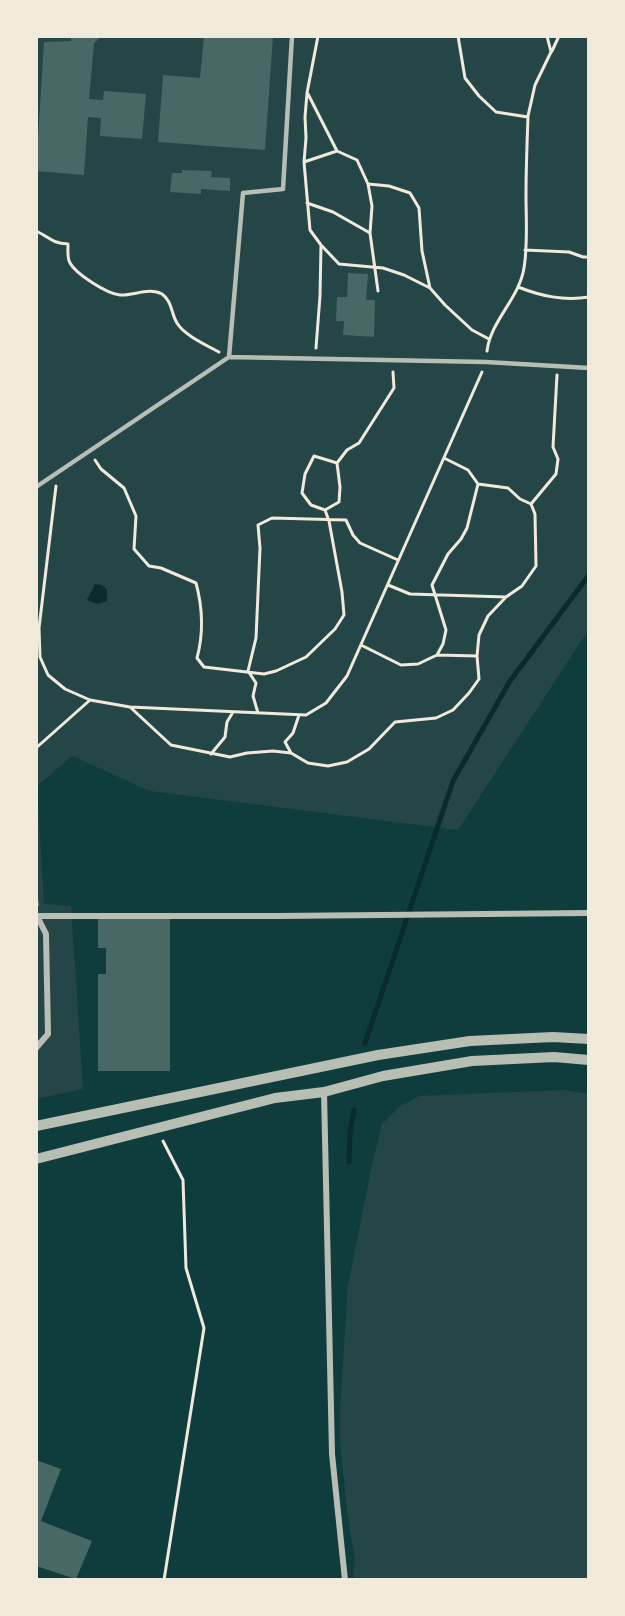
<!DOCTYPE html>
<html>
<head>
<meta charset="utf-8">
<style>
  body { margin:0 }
  #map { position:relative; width:625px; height:1616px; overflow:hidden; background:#0f3d3e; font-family:"Work Sans",sans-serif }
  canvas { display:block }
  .frame { position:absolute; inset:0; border:38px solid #f1e9da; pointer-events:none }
</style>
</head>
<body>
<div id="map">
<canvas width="625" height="1616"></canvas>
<div class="frame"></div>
</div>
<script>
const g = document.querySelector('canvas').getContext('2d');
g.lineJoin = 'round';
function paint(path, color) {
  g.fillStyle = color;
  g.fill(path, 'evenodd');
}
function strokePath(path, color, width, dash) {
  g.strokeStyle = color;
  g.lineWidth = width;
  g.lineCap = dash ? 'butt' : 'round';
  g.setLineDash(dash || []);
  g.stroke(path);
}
const green = new Path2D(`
  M36,36H589V629L458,830L150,791L72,756L37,786L44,904L71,906L83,1089L36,1099Z
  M564,1090L589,1094V1580H353L355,1559L347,1511L340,1441V1411L348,1286L370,1174L382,1124L399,1107L419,1096Z`);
const water = new Path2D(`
  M95,584L102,585L107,590V601L98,604L87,600Z`);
const stream = new Path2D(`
  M365,1043L453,781L510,681L589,575
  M349,1162L350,1132L354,1110`);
const building = new Path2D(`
  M71,36H102L94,43L89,99L103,100L104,91L146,94L142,139L100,136L101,118L88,117L84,175L36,171L44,42L71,41Z
  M204,36H273L265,150L158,142L163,75L200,78Z
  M182,170L212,171L211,177L230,178V191L201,189V194L170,192L172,173H182Z
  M348,273L368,274L366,300H375L374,337L343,335L344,321H336L337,297H347Z
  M98,919H170V1071H98V974H106V948H98Z
  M36,1460L61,1469L41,1521L92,1541L76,1579L36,1566Z`);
const path = new Path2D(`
  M458,36L465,78L479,96L496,112L528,117C527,143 526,169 526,195C526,219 528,244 524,268C519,299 491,320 487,351
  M552,51L559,36
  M308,94L337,151
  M528,116L535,85L551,52L547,36
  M304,162L337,151L357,160L368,184L372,206L370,233
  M368,184L389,186L410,193L419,208L422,251L430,288
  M307,203L333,212L370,233L378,291
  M36,231C51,238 51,243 68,244C68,250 67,258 70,263C76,274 107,294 120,295C133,296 149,287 162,294C172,301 171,313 177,323C184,335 206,345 219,352
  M322,246L339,264L383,268L404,275L430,288L445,305L472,330L489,339
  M525,250L569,252L583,257H589
  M518,287C541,296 563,301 589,297
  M316,348L320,296L321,245L310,230L304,162L306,138L305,117L307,93L318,36
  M95,460L101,469L124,488L136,516L134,549L149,566L161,568L196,583C203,609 204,632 197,658L204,667L264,674L276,671L306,657L335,629L344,615L342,592L329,521L325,510L311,505L302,493L305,474L314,456L337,463L340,487L339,502L325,510
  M337,463L347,450L359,443L394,388L393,372
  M56,486L39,628L40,657L48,675L65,689L90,700L130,707L306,715L326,703L347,676L482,372
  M531,504L556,474L558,459L553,447L557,375
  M388,585L410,594L506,597L522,586L536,566L535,514L531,504L520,499L508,488L478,484L468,470L444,458
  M361,645L401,665L418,664L437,655L443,644L446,630L432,585L448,554L461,539L467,528L478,484
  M437,655L477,656L479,635L488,616L506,597
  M130,707L171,745L230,757L247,753L273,751L291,753L308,763L328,766L347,762L369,749L395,722L436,718L453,710L469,693L479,679L477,656
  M258,713L253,696L256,683L248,671L256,638L260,548L258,525L272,518L346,520L353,535L360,543L398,560
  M36,748L90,700
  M291,753L285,742L293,733L299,715
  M211,754L225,737L227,722L233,712
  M36,893L37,905
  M163,1141L183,1180L186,1268L204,1328L164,1580`);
const service = new Path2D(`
  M229,357L486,362L589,368
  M36,487L229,357L243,193L283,189L292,36`);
const minor = new Path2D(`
  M36,1048L48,1034L46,934L37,916H277L589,913
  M324,1092L332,1454L345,1580`);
const tertiary = new Path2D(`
  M36,1126L378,1055L470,1041L553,1037L589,1039
  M36,1159L275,1098L324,1092L383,1076L472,1061L554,1057L589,1060`);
paint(green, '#244646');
paint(water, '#0a2a2b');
strokePath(stream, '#0a2a2b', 5);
paint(building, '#486865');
strokePath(path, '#f1e9da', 3);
strokePath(service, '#b8beb3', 4.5);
strokePath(minor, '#b8beb3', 6);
strokePath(tertiary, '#b8beb3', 10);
</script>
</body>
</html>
